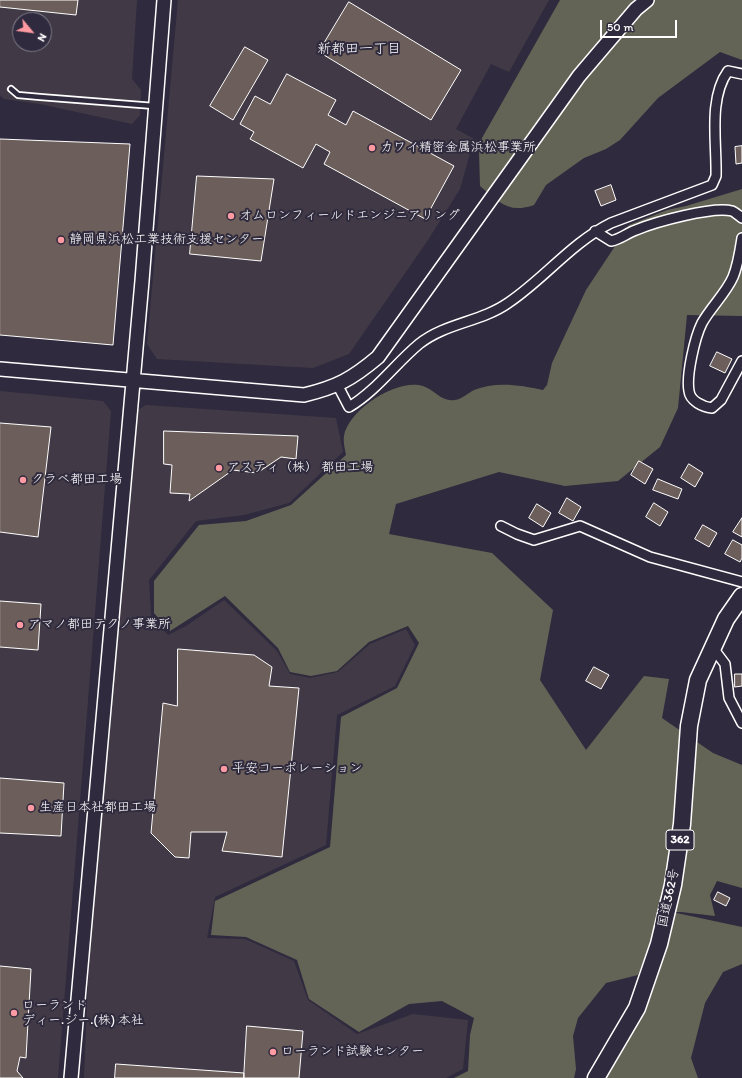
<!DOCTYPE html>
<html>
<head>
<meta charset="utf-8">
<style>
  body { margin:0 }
  #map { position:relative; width:742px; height:1078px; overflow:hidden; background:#2f2a3d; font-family:Itim,sans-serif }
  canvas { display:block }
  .north { position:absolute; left:12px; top:12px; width:40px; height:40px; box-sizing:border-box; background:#2f2a3d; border:1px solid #827f8b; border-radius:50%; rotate:119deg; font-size:11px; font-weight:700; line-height:16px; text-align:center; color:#fff }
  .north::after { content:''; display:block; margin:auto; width:14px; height:18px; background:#ff9aa2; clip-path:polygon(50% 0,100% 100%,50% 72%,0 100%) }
  .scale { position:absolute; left:600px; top:20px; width:77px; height:18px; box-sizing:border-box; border:2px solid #fff; border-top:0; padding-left:5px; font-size:12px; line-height:14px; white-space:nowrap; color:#fff; -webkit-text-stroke:3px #2f2a3d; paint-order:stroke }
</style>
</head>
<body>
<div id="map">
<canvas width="742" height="1078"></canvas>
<div class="north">N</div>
<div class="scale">50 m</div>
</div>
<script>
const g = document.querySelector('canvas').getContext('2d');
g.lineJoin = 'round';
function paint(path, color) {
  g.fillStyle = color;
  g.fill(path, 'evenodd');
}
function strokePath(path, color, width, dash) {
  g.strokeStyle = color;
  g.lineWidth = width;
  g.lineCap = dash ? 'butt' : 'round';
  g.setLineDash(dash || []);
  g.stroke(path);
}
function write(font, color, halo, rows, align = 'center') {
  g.font = font + ' Itim,"Klee One",sans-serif';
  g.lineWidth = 4;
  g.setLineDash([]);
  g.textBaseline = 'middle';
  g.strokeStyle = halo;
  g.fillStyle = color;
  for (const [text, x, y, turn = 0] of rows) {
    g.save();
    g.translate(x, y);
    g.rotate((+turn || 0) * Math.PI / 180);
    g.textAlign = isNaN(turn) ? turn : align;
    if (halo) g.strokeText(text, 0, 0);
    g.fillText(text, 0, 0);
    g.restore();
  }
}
const built = new Path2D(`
  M0,0H137L132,79L141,90L140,115L132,124L40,104L4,99L0,95ZM20,20H44V44H20Z
  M178,0H549L509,72L491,64L456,129L474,139L460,189L428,240L349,354L313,368L157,359L147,344Z
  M0,391L103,401L111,411L58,1078H0Z
  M146,405L336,418L343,452L289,503L244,515L196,521L149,580L151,616L168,635L186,626L224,600L277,651L290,674L310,678L338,672L370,644L406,629L415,645L395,686L337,715L326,845L215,897L207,938L245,939L294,961L308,1000L357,1034L413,1014L468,1020L463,1069L446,1078H84L92,880L133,413Z`);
const green = new Path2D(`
  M560,0H742V60L720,52L658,98L620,140L606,149L584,158L546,185L534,205C508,214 499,202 480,186L479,151L482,138Z
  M742,189V316L687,315L678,408L660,447L618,481L565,486L499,472L396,504L389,534L492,553L553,610L540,680L586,750L644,676L669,679L662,718L713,753L742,765V888L717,881L710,895L715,916L681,912H672L742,927V964L723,972L705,1003L691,1058L698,1078H605L652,940L638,975L606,983L578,1018L573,1036L576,1069L574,1078H454L468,1071L470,1035L474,1018L442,1001L409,1004L359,1032L309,999L297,960L246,937L211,935L215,901L330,847L341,717L397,688L419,643L408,626L369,642L337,671L311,676L290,672L278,648L225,596L170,631L154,613V581L199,525L246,521L291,505L346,455C345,449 343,442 344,436C348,410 397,378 423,386C435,390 441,402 455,400C462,399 468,393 474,390C495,381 521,385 543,390L547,385L552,363L586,290L629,225L667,210L686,206Z`);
const building = new Path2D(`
  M0,0H78L76,15L0,7Z
  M349,2L461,70L431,120L319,52Z
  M245,47L268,60L233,120L210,106Z
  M287,74L336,100L328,115L346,125L353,111L454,166L425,219L324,164L330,152L316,144L303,168L250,139L254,132L240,124L255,96L270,104Z
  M0,139L130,144L113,345L0,335Z
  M742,146V163L736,164L735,147Z
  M197,176L274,179L261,261L190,254Z
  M611,185L616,200L601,206L595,191Z
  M717,352L732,359L725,373L710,366Z
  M0,423L51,427L38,537L0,532Z
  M164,431L298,436L296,459L281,457L257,473L233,470L189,501L190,494L170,493L172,465L164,464Z
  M639,461L653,469L645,484L631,475Z
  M689,464L703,473L695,487L681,478Z
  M658,479L682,489L678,499L653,490Z
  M567,498L581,507L573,521L559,513Z
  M654,503L668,512L660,526L646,517Z
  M537,504L551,513L543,527L529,518Z
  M742,518V537L733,532Z
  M703,525L717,533L709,547L695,539Z
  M733,540L742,545V558L740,562L725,554Z
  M0,601L41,604L38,650L0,647Z
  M178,649L254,655L272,667L269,686L299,688L282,857L222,851L227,832H191L189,858L175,857L151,833L163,703L177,706Z
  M594,667L609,675L601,689L586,681Z
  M735,674H742V686L735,687Z
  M0,778L64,783L61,836L0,833Z
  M718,892L730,898L726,906L714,900Z
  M0,966L31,969L26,1058L20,1057L17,1071L23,1078H0Z
  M247,1026L303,1031L299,1078H244Z
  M116,1064L244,1073V1078H115Z`);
const lane = new Path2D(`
  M11,89L18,95L40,97L154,106`);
const street = new Path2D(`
  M595,231L611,241C621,239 627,233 636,230C655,222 713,206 732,211C735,212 739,216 742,218
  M742,238C740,251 738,265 733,277C726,293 711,307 702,323C695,337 686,375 689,391C690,401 703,407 712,408L721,400L742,361
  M338,386L349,407C376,391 395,364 419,344C445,323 481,322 508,303C544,279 571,243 611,223L712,185L716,176C717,143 708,99 728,71L742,74
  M501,526L517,534L534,540L580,526L650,557L742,582
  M713,648L725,664L729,698L742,723`);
const secondary = new Path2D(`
  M0,369L304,395C337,387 352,379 378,357L579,76L636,9L647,0
  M71,1078L142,281L164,0`);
const highway = new Path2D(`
  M596,1078L637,1008L659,944L673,885L682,824L689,726L698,680L726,619L742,596`);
const markers = [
  [372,148,4,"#ff9aa2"],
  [231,216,4,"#ff9aa2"],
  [61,240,4,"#ff9aa2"],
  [219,468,4,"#ff9aa2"],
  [23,480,4,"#ff9aa2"],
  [20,625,4,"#ff9aa2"],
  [224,769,4,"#ff9aa2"],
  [31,808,4,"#ff9aa2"],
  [14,1013,4,"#ff9aa2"],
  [273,1052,4,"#ff9aa2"]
];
const shields = [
  [680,840,28]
];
const shieldNames = [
  ["362",680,840]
];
const poiNames = [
  ["カワイ精密金属浜松事業所",380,148],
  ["オムロンフィールドエンジニアリング",239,216],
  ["静岡県浜松工業技術支援センター",69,240],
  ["アスティ（株） 都田工場",227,468],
  ["クラベ都田工場",31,480],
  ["アマノ都田テクノ事業所",28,625],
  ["平安コーポレーション",232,769],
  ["生産日本社都田工場",39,808],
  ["ローランド",22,1006],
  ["ディー.ジー.(株) 本社",22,1021],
  ["ローランド試験センター",281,1052]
];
const streetNames = [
  ["国道362号",669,898,-78]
];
const neighbourhoodNames = [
  ["新都田一丁目",359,49]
];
paint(built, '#413a46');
paint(green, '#646456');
paint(building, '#6c5e5a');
strokePath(building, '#fff', 1);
strokePath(lane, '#fff', 8);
strokePath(street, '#fff', 12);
strokePath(secondary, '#fff', 16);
strokePath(highway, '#fff', 19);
strokePath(lane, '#2f2a3d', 4.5);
strokePath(street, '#2f2a3d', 9);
strokePath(secondary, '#2f2a3d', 13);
strokePath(highway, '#2f2a3d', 16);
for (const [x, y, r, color] of markers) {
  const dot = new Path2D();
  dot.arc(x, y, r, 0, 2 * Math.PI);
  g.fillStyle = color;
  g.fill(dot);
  strokePath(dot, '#2f2a3d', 1.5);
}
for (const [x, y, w] of shields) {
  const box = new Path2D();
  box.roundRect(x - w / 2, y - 10, w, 20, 3);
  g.fillStyle = '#2f2a3d';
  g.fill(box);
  strokePath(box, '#fff', 1);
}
write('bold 12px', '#fff', null, shieldNames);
write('13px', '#fff', '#2f2a3d', poiNames, 'left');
write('13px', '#fff', '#2f2a3d', streetNames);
write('14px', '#fff', '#2f2a3d', neighbourhoodNames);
</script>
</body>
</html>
